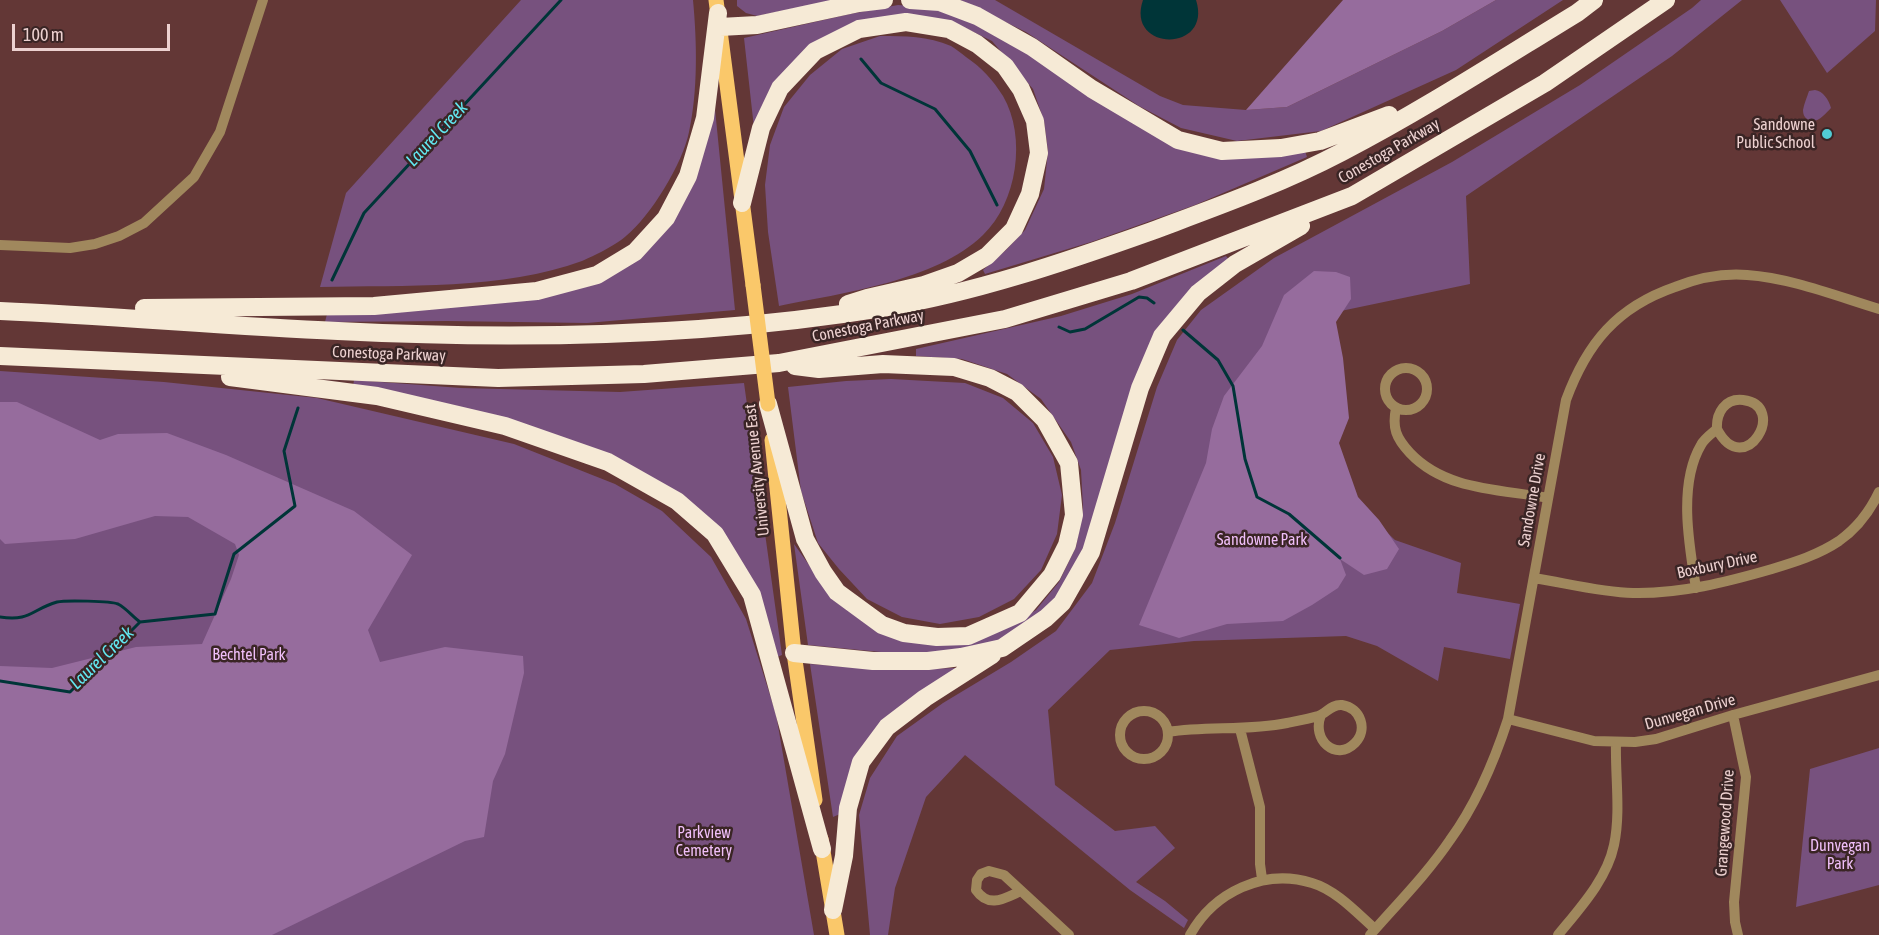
<!DOCTYPE html>
<html>
<head>
<meta charset="utf-8">
<style>
  body { margin:0 }
  #map { position:relative; width:1879px; height:935px; overflow:hidden; background:#633736; font-family:"Asap Condensed",sans-serif }
  canvas { display:block }
  .scale { position:absolute; left:12px; top:24px; width:158px; height:27px; box-sizing:border-box; border:3px solid #edd1d0; border-top:0; padding-left:8px; font-size:18px; line-height:21px; white-space:nowrap; color:#edd1d0; -webkit-text-stroke:4px #3a2525; paint-order:stroke }
</style>
</head>
<body>
<div id="map">
<canvas width="1879" height="935"></canvas>
<div class="scale">100 m</div>
</div>
<script>
const g = document.querySelector('canvas').getContext('2d');
g.lineJoin = 'round';
function paint(path, color) {
  g.fillStyle = color;
  g.fill(path, 'evenodd');
}
function strokePath(path, color, width, dash) {
  g.strokeStyle = color;
  g.lineWidth = width;
  g.lineCap = dash ? 'butt' : 'round';
  g.setLineDash(dash || []);
  g.stroke(path);
}
function write(font, color, halo, rows, align = 'center') {
  g.font = font + ' "Asap Condensed",sans-serif';
  g.lineWidth = 5;
  g.setLineDash([]);
  g.textBaseline = 'middle';
  g.strokeStyle = halo;
  g.fillStyle = color;
  for (const [text, x, y, turn = 0] of rows) {
    g.save();
    g.translate(x, y);
    g.rotate((+turn || 0) * Math.PI / 180);
    g.textAlign = isNaN(turn) ? turn : align;
    if (halo) g.strokeText(text, 0, 0);
    g.fillText(text, 0, 0);
    g.restore();
  }
}
const green = new Path2D(`
  M521,0H693C697,42 698,91 689,132C683,163 650,217 626,236C616,245 594,256 582,261C504,290 403,285 320,287L346,193Z
  M737,0H836L757,16L746,13L737,6Z
  M960,0H995L1160,96L1183,105L1246,110L1287,107L1442,31L1496,0H1563L1456,70L1321,131L1237,141L1181,128L1139,106L1026,32Z
  M1701,0H1742L1672,56L1466,196L1470,284L1312,317L1311,407L1352,499L1395,540L1461,563L1457,593L1520,604L1510,659L1444,647L1438,681L1377,646L1346,636L1194,641L1110,650L1048,710L1055,785L1115,831L1155,826L1175,848L1136,882L1165,901L1188,920L1184,928L1130,890L965,755L926,797L895,888L888,935H870L859,815L870,778L897,736L943,703L1011,662L1056,631L1092,583L1115,523L1157,387L1177,340L1201,310L1274,258L1452,162L1580,85L1692,8Z
  M1780,0H1876L1875,31L1827,73Z
  M898,5L940,8L985,27L1184,148L1305,151L1307,157L1195,205L1091,242L985,274L983,270L1006,250L1025,230L1044,189L1048,151L1044,121L1033,89L992,41L955,23L846,27L754,128L744,38L850,14Z
  M880,36C905,36 928,36 951,46C956,49 961,53 966,57C981,67 993,80 1003,96C1027,137 1017,203 983,235C936,281 842,293 779,306L768,232L765,185L770,145L784,107L810,75L842,49Z
  M1815,90C1823,91 1829,100 1831,108C1825,114 1816,126 1807,119C1804,117 1803,114 1803,110C1804,104 1807,97 1809,91Z
  M715,109L735,310L587,323L447,321L325,322L327,314L550,295L644,252L711,110Z
  M1226,256L1230,261C1196,284 1174,304 1154,339L1088,543L1072,579L1037,623L1006,641L962,653L912,655L808,645L794,544L812,569L888,634L1007,628L1036,610L1059,582L1076,547L1083,508L1081,470L1071,442L1041,399L1007,374L962,359L916,356V349L1061,316L1132,294Z
  M0,371L164,382L317,398L514,444L615,484L662,511L711,557L746,619L776,714L814,935H0Z
  M891,379L965,383L1003,398L1033,423L1053,457L1062,495L1057,534L1041,570L1014,599L979,617L940,624L902,617L867,599L839,569L818,543L801,491L788,387L846,381Z
  M354,380L461,388L620,392L744,383L782,655L777,657L751,577L621,463L353,387Z
  M810,664L886,670L956,668L878,726L840,814L833,817Z
  M1879,748V885L1796,907L1810,769Z`);
const forest = new Path2D(`
  M1343,0H1496L1442,31L1287,107L1246,110Z
  M1314,271L1336,272L1350,277L1351,299L1336,322L1343,358L1349,418L1339,443L1358,497L1379,520L1399,549L1387,569L1364,575L1340,559L1346,575L1338,588L1312,605L1283,621L1227,624L1179,638L1139,625L1206,463L1212,429L1224,396L1262,346L1284,295Z
  M0,402H17L100,440L118,434L167,433L226,455L354,511L412,555L368,630L380,662L445,647L523,656L524,673L505,754L493,781L484,837L465,841L272,935H0V666L52,668L136,647L202,644L231,579L239,555L235,544L188,517L155,516L75,539L5,544L0,539Z`);
const water = new Path2D(`
  M1143,0H1196C1213,53 1125,52 1143,0Z`);
const stream = new Path2D(`
  M861,59L881,83L935,109L970,151L997,205
  M332,280L364,213L561,0
  M1059,327L1070,332L1085,329L1139,297L1147,298L1154,303
  M1183,330L1218,360L1233,386L1245,459L1257,497L1289,514L1340,558
  M0,617C30,622 32,609 57,602C65,600 111,601 118,604C126,608 133,617 140,622
  M0,681L70,692L140,622L215,614L234,554L295,506L284,451L298,408`);
const minor = new Path2D(`
  M0,245L70,248L95,244L119,236L144,223L194,177L220,132L263,0
  M1385 389a21 21 0 1 1 42 0a21 21 0 1 1-42 0Z
  M1396,408C1392,428 1396,438 1410,453C1446,491 1500,489 1548,498
  M1534,578C1566,583 1600,592 1633,593C1680,594 1727,582 1772,569C1795,562 1818,555 1839,541C1856,529 1870,511 1879,492
  M1696,588C1689,545 1678,484 1701,445C1704,439 1711,434 1717,429C1716,413 1725,398 1743,400C1789,405 1745,482 1717,429
  M1120 735a24 24 0 1 1 48 0a24 24 0 1 1-48 0Z
  M1733,715L1746,777L1734,902L1735,922L1738,935
  M1508,719L1594,741L1635,742L1656,739L1733,715L1879,675
  M1240,729L1260,807V864L1262,879
  M1168,732C1208,726 1248,731 1287,723C1297,721 1308,719 1318,716C1327,713 1331,704 1342,705C1361,708 1368,730 1355,743C1336,762 1311,740 1321,715
  M1021,891C1005,898 989,909 976,890L977,880L981,874L989,871L1004,875L1069,935
  M1190,935C1214,892 1264,868 1312,883C1336,890 1357,913 1375,929
  M1370,935C1397,904 1427,874 1450,840C1477,803 1494,762 1508,719L1566,400C1587,343 1617,307 1675,287C1698,278 1722,273 1747,275C1791,278 1836,296 1879,309
  M1558,935C1580,908 1607,879 1614,845C1621,812 1615,776 1616,742`);
const major = new Path2D(`
  M716,0L753,285
  M772,440L794,653L815,800
  M821,839L837,935`);
const highway = new Path2D(`
  M910,0L940,2L977,16L1032,47L1092,89L1178,140L1222,151L1281,148L1320,141L1389,115
  M720,27L757,25L859,3L884,0
  M742,203L761,128L780,88L815,51L859,29L906,22L949,29L977,44L1005,66L1021,89L1035,121L1039,153L1030,194L1014,229L987,256L958,273L924,285L867,298L848,304
  M144,308L374,306L537,291L597,275L635,252L666,218L688,176L705,118L718,13
  M0,311C113,316 225,326 338,331C517,340 705,337 882,308C974,293 1065,262 1152,231C1216,207 1281,184 1342,152C1423,110 1500,60 1577,13L1594,0
  M0,356L498,378L644,374L779,363L1005,319L1131,281L1352,196L1545,83L1666,0
  M230,377L377,396L505,426L608,462L677,501L715,534L752,595L822,849
  M768,404L805,539L823,572L837,592L882,625L904,633L937,637L968,636L1020,613L1052,575L1067,545L1074,515L1069,463L1045,420L1017,392L990,378L954,367L883,364L819,369L795,366
  M794,653L873,661H928L961,657L1002,648L1046,618L1062,603L1091,552L1140,388L1162,336L1198,293L1235,264L1301,226
  M833,910L844,856L848,808L861,762L887,727L925,698L992,655`);
const majorBridge = new Path2D(`
  M753,285L768,404`);
const markers = [
  [1827,134,6,"#51ccd4"]
];
const poiNames = [
  ["Sandowne",1815,125],
  ["Public School",1815,143]
];
const streetNames = [
  ["Conestoga Parkway",1389,151,-30],
  ["Conestoga Parkway",868,326,-11],
  ["Conestoga Parkway",389,354,2],
  ["University Avenue East",757,470,-96],
  ["Sandowne Drive",1532,500,-80],
  ["Boxbury Drive",1717,565,-12],
  ["Dunvegan Drive",1690,712,-16],
  ["Grangewood Drive",1725,823,-86]
];
const parkNames = [
  ["Sandowne Park",1262,540],
  ["Bechtel Park",249,655],
  ["Parkview",704,833],
  ["Cemetery",704,851],
  ["Dunvegan",1840,846],
  ["Park",1840,864]
];
const waterNames = [
  ["Laurel Creek",437,134,-47],
  ["Laurel Creek",102,658,-44]
];
paint(green, '#77517e');
paint(forest, '#966c9d');
paint(water, '#003538');
strokePath(stream, '#003538', 3);
strokePath(minor, '#a0885d', 10);
strokePath(major, '#fac86a', 15);
strokePath(highway, '#f6ead6', 18);
strokePath(majorBridge, '#fac86a', 15);
for (const [x, y, r, color] of markers) {
  const dot = new Path2D();
  dot.arc(x, y, r, 0, 2 * Math.PI);
  g.fillStyle = color;
  g.fill(dot);
  strokePath(dot, '#3a2525', 2);
}
write('16px', '#edd1d0', '#3a2525', poiNames, 'right');
write('16px', '#edd1d0', '#3a2525', streetNames);
write('16px', '#f0bff9', '#3a2525', parkNames);
write('italic 18px', '#62e9f2', '#3a2525', waterNames);
</script>
</body>
</html>
